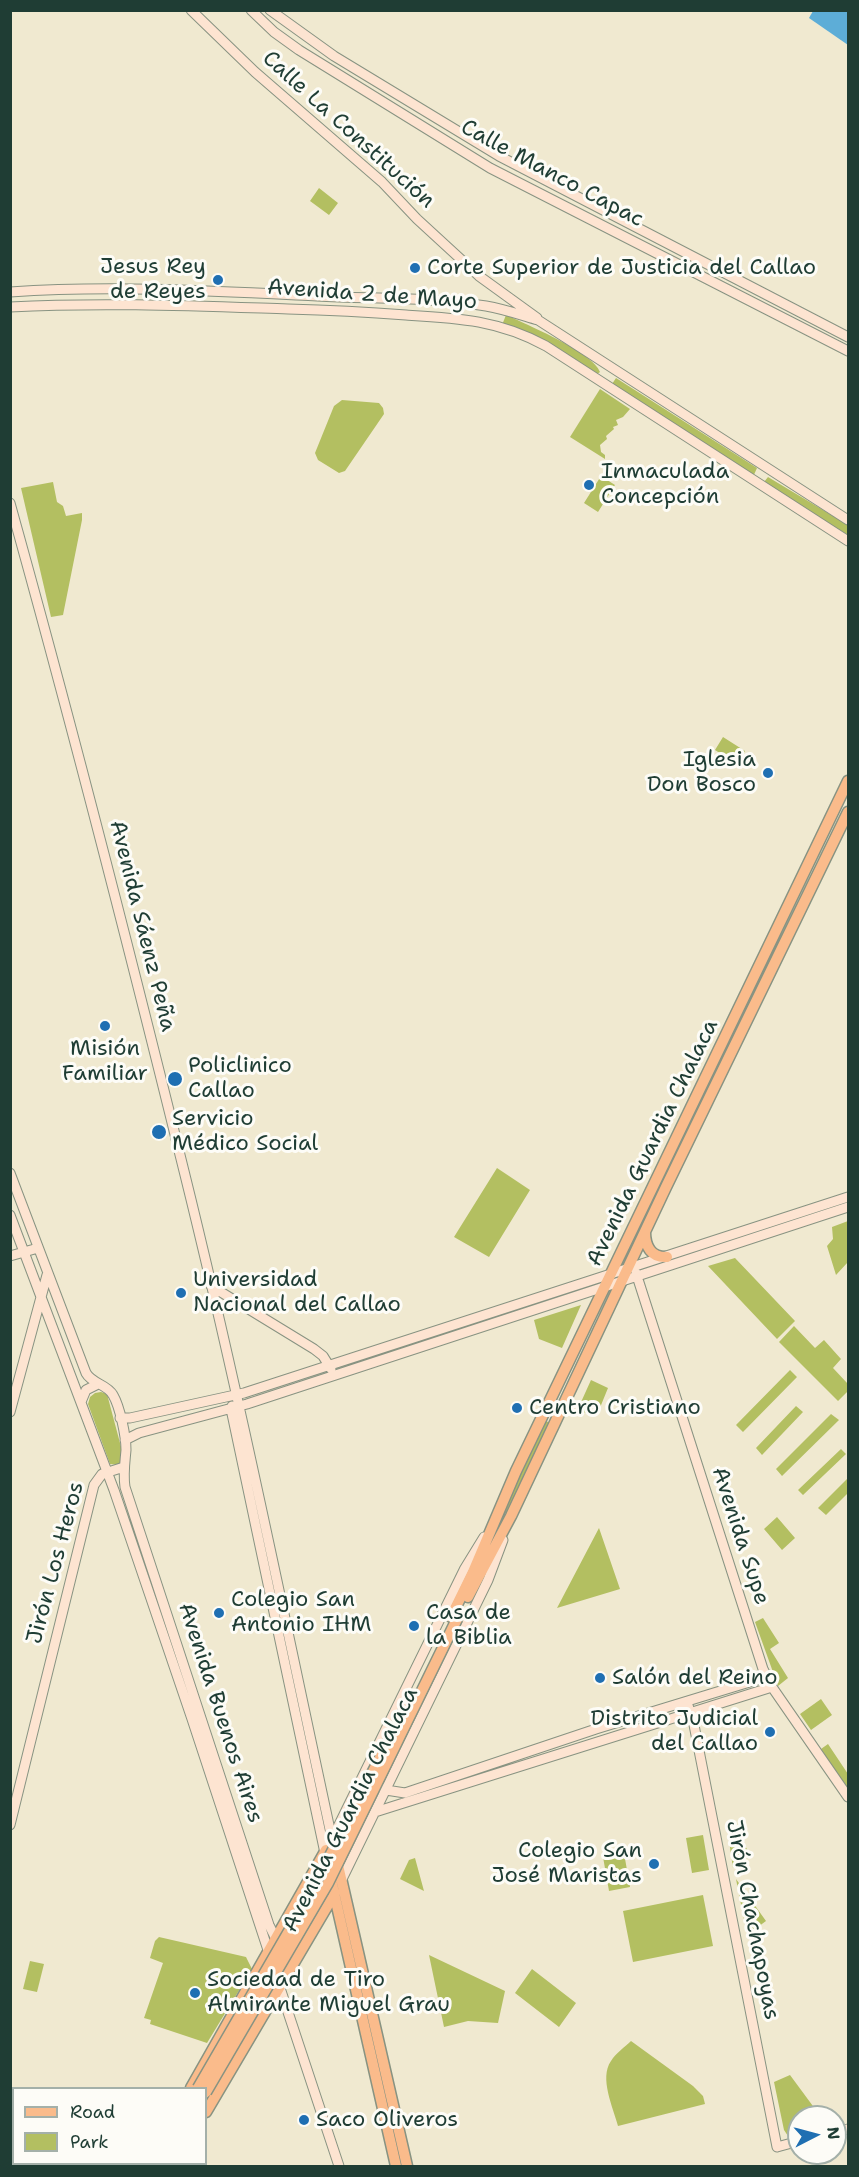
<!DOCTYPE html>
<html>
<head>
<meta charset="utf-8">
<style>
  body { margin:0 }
  #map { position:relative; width:859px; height:2177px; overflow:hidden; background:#f0e9d0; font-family:"Shantell Sans",sans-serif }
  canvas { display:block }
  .frame { position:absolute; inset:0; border:12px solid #1f3d34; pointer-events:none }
  .legend { position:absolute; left:12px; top:2087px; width:195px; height:78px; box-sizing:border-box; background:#fdfcf7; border:2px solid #a4b0a9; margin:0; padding:8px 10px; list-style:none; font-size:18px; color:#1f3d34 }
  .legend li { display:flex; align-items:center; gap:12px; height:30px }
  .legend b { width:30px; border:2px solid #a4b0a9 }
  .north { position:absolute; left:787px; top:2105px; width:60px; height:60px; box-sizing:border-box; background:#fdfcf7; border:2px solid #a4b0a9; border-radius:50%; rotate:84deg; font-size:16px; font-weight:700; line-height:24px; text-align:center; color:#1f3d34 }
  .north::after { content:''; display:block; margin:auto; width:21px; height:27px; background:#1f6fb2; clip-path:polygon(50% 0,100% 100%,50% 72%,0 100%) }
</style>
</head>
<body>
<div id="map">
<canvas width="859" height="2177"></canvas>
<div class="frame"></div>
<ul class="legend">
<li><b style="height:8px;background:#fabb8b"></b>Road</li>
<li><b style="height:16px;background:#b3bf61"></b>Park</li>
</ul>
<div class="north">N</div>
</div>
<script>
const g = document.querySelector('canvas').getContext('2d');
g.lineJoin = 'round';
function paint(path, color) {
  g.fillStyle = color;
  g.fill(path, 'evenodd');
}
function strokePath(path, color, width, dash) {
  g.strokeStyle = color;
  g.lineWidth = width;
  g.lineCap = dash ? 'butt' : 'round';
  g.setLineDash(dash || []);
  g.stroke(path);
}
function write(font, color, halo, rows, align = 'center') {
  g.font = font + ' "Shantell Sans",sans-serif';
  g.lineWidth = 6;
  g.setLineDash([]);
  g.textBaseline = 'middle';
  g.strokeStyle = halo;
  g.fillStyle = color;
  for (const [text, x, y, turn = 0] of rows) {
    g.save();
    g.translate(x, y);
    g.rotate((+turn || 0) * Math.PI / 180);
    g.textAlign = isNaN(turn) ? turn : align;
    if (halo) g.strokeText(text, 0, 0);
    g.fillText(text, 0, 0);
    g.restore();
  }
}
const green = new Path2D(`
  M319,188L338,203L329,215L310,201Z
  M506,315C526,324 594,353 600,372L596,375L502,325Z
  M616,378L757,468L753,477L612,384Z
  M600,389L630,409L623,417L616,420L618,425L613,427L614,429L606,436L607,439L600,445L601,452L605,455V459L570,437Z
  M342,400L379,403L383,408L384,414L345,471L339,473L318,460L315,453L334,406Z
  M601,476L615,485L598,512L584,503Z
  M768,477L848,525V535L766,486L764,482Z
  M53,482L57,502L63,506L66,516L82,513V520L63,615L51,617L21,488Z
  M723,737L745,751L737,764L715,750Z
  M497,1168L530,1190L489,1257L454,1237Z
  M848,1221V1262L836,1275L827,1246L833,1239L832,1227Z
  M735,1258L795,1321L777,1339L708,1266Z
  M581,1305L562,1348L539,1339L534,1320Z
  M794,1326L815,1348L824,1340L841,1359L833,1368L848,1384V1391L838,1401L779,1342Z
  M790,1370L797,1377L743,1432L736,1425Z
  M591,1380L608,1388L597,1415L577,1411Z
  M101,1392L107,1394L124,1458L119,1465L110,1464L88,1404L90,1397L95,1393Z
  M796,1406L803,1412L762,1455L756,1448Z
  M831,1414L839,1420L782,1476L776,1469Z
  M546,1421L550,1423L489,1547L502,1512Z
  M841,1449L846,1454L803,1495L798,1490Z
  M848,1478V1493L826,1515L818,1508Z
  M777,1517L795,1538L782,1550L764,1529Z
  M599,1528L620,1589L557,1608Z
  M763,1618L779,1643L770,1649L788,1678L778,1686L755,1622Z
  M821,1699L832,1715L811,1730L800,1714Z
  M828,1744L848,1774V1790L821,1749Z
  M703,1835L709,1870L692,1873L686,1838Z
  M741,1839L751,1856L733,1868L729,1841Z
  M624,1853L630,1887L609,1891L603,1857Z
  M415,1858L424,1891L400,1879L409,1860Z
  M736,1879L766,1921L747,1935Z
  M703,1895L713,1946L633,1962L623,1911Z
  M159,1937L246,1957L252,1969L207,2043L150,2024L151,2020L144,2018L163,1963L150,1958L155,1941Z
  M429,1955L505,1991L498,2023L468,2021L444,2027Z
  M30,1961L44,1964L37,1992L23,1989Z
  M532,1969L576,2003L559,2027L515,1993Z
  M631,2041L693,2086L703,2096L705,2104L618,2126C613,2107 599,2078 611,2061C616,2053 625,2047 631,2041Z
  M790,2075L821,2117H799V2137L790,2139L784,2130L774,2082Z`);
const water = new Path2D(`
  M813,11H848V45L809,18Z`);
const secondary = new Path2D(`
  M191,10L255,72L382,182L417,219L479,276L537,318
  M251,10L274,32L299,50L490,168L848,351
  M270,10L334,56L499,156L848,337
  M10,292C112,285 215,291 317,296C372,299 430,297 486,306C504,309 521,315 538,320L848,520
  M10,307C103,302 196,306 288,309C327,310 367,312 406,315C458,318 499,320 546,346L848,541
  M10,503C72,725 129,948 184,1171C239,1393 284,1616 332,1839
  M10,1173L86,1373C92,1384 107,1384 113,1395C120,1407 126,1436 126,1450C125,1462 123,1474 125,1487L269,1925L278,1943
  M10,1215L114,1490L192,1719L269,1953
  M10,1256L38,1248
  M636,1273L763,1669L772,1687L848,1797
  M211,1286L314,1349L323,1356L331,1369
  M81,1402L86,1390L98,1384
  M232,1406L231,1409L325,1853
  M10,1412L47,1275
  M120,1418H130L244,1393L848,1197
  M125,1440L139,1433L247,1404L848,1207
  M687,1702L694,1725L777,2147L799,2141
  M362,1778L386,1790L405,1793L596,1729L766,1677
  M375,1812L772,1687
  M10,1825L94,1485L102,1474L124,1467
  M332,1839L465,1568L484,1537
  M342,1879L488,1580L503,1540
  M279,1985L339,2166
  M835,2132L848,2129`);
const primary = new Path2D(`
  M645,1232C645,1246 651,1258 667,1257
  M468,1597L511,1516L666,1187L848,812
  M451,1617L473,1572L516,1471L848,781
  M332,1839L407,2166
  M325,1853L396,2166
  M191,2088L326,1850
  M206,2112L335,1893
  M152,2166L154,2164
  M171,2166L173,2164`);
const primaryBridge = new Path2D(`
  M198,2088L310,1895L409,1701
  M206,2092L328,1883L457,1619`);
const markers = [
  [415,268,6,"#1f6fb2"],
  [218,280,6,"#1f6fb2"],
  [589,485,6,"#1f6fb2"],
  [768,773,6,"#1f6fb2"],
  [105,1026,6,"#1f6fb2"],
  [175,1079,8,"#1f6fb2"],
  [159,1132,8,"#1f6fb2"],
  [181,1293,6,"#1f6fb2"],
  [517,1408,6,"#1f6fb2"],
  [219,1613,6,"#1f6fb2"],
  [414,1626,6,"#1f6fb2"],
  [600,1678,6,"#1f6fb2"],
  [770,1732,6,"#1f6fb2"],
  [654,1864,6,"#1f6fb2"],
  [195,1993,6,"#1f6fb2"],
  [304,2120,6,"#1f6fb2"]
];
const streetNames = [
  ["Calle La Constitución",348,130,42],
  ["Calle Manco Capac",552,174,28],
  ["Avenida 2 de Mayo",372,295,4],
  ["Avenida Sáenz Peña",142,926,76],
  ["Avenida Guardia Chalaca",653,1143,-64],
  ["Avenida Supe",740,1536,72],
  ["Jirón Los Heros",56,1563,-75],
  ["Avenida Buenos Aires",220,1713,72],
  ["Avenida Guardia Chalaca",351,1810,-63],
  ["Jirón Chachapoyas",752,1920,79]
];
const poiNames = [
  ["Jesus Rey",206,267,"right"],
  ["de Reyes",206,292,"right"],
  ["Corte Superior de Justicia del Callao",427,268],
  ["Inmaculada",601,472],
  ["Concepción",601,497],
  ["Iglesia",756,760,"right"],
  ["Don Bosco",756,785,"right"],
  ["Misión",105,1049,"center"],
  ["Familiar",105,1074,"center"],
  ["Policlinico",188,1066],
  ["Callao",188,1091],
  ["Servicio",172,1119],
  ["Médico Social",172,1144],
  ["Universidad",193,1280],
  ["Nacional del Callao",193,1305],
  ["Centro Cristiano",529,1408],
  ["Colegio San",231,1600],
  ["Antonio IHM",231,1625],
  ["Casa de",426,1613],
  ["la Biblia",426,1638],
  ["Salón del Reino",612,1678],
  ["Distrito Judicial",758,1719,"right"],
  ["del Callao",758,1744,"right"],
  ["Colegio San",642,1851,"right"],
  ["José Maristas",642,1876,"right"],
  ["Sociedad de Tiro",207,1980],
  ["Almirante Miguel Grau",207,2005],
  ["Saco Oliveros",316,2120]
];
paint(green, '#b3bf61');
paint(water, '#5dadd7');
strokePath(secondary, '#889382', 11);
strokePath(primary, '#889382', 13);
strokePath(secondary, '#fde4d1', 9);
strokePath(primary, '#fabb8b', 10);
strokePath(primaryBridge, '#889382', 13, []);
strokePath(primaryBridge, '#fabb8b', 10);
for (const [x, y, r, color] of markers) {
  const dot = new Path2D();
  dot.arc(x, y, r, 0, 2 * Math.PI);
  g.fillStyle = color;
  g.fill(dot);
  strokePath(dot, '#fdfcf7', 2);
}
write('22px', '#1f3d34', '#fdfcf7', streetNames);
write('22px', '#1f3d34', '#fdfcf7', poiNames, 'left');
</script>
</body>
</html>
